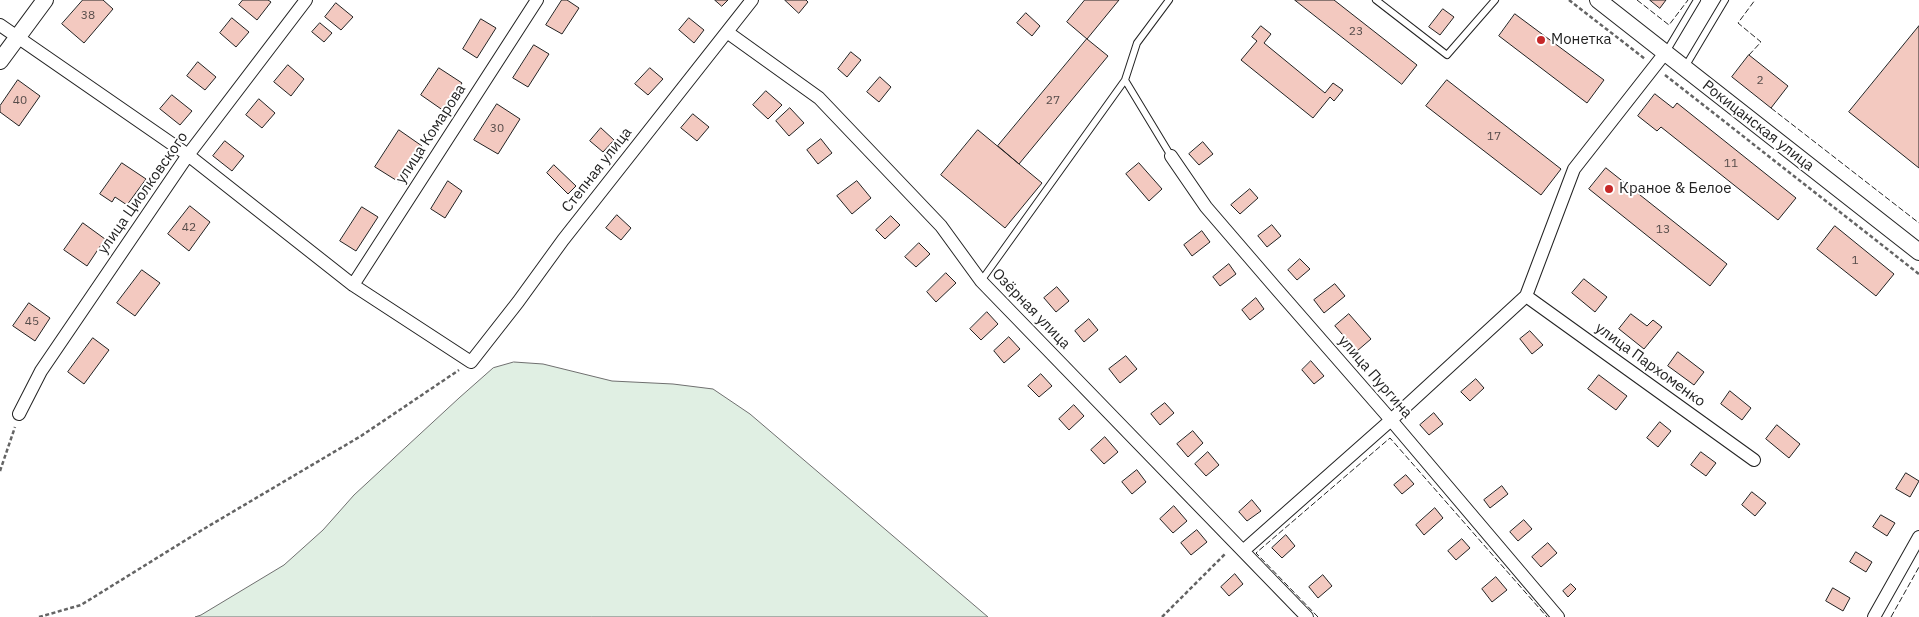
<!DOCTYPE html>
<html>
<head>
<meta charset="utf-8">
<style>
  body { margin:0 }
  canvas { display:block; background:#fff }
</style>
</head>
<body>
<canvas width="1919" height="617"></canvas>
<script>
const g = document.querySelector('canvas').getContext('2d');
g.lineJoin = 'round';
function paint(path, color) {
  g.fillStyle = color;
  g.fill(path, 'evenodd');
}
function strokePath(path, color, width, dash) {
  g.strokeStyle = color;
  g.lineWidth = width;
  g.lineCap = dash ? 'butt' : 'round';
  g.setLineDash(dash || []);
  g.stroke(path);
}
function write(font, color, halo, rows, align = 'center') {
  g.font = font + ' "IBM Plex Sans",sans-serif';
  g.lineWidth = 4;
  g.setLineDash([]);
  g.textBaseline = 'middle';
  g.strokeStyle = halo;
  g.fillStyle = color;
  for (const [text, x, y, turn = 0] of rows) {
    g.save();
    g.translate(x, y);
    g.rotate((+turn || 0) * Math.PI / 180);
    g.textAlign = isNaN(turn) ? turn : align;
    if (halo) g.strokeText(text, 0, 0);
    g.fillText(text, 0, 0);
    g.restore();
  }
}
const green = new Path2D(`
  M514,362L543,364L612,381L673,384L713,389L750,414L988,617H195L201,615L284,565L323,530L354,495L459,398L493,368Z`);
const building = new Path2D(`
  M83,0H103L113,9L84,43L62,24Z
  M243,0H268L271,2L257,20L239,5Z
  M562,0H567L579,8L562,34L546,25Z
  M715,0H728L722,6Z
  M785,0H806L808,2L799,13Z
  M1085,0H1119L1087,39L1067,22Z
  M1295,0H1334L1417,65L1402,84Z
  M1650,0H1666L1660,8Z
  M336,3L353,17L341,30L325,17Z
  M1443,9L1454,17L1440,35L1429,27Z
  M1026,13L1040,26L1032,36L1017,23Z
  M1515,14L1604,80L1587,103L1499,36Z
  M232,18L249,32L236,47L220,33Z
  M689,18L704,30L694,43L679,30Z
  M481,19L496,28L477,58L463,49Z
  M320,23L332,33L324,42L312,32Z
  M1261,26L1271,34L1264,43L1325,93L1333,83L1343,90L1334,101L1330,97L1313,118L1241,60L1257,41L1252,37Z
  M1919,26V168L1849,112Z
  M1087,39L1108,56L1019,164L998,146Z
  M534,45L549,54L528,87L513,78Z
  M851,52L861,60L847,77L838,69Z
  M1749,55L1788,86L1771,108L1732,77Z
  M198,62L216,77L205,90L187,76Z
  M288,65L304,79L291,96L274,82Z
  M439,68L462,83L444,111L421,95Z
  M650,68L663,79L648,95L635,84Z
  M880,77L891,87L879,102L867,92Z
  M18,80L40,96L19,126L0,112V106Z
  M1447,80L1561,169L1541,195L1426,106Z
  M766,91L782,105L768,119L753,105Z
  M1655,94L1673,108L1677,103L1796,198L1778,220L1661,127L1657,131L1638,116Z
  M172,95L192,111L180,125L160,109Z
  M259,99L275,113L262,128L246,115Z
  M497,104L520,119L498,154L474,140Z
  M790,108L804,123L789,136L776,121Z
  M693,114L709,127L697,141L681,128Z
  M601,128L614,140L603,152L590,141Z
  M399,130L422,146L399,182L375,167Z
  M978,130L1042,183L1005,228L941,175Z
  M821,139L832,153L818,164L807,150Z
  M225,141L244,156L232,171L213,156Z
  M1203,142L1213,154L1199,165L1189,154Z
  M122,163L146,179L127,205L115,197L112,202L100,194Z
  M1139,163L1162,189L1149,201L1126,174Z
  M554,165L576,186L568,194L547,173Z
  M1606,168L1727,264L1710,286L1589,189Z
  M448,181L462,191L445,218L431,209Z
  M857,181L871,198L852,214L837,196Z
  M1250,189L1258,198L1240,214L1231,205Z
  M190,206L210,222L189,251L168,234Z
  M362,207L378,217L356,251L340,241Z
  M617,215L631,228L621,240L606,228Z
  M891,216L900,225L885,239L876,230Z
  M83,223L105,239L87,266L64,250Z
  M1272,225L1281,236L1267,247L1258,236Z
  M1835,226L1894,274L1876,296L1817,249Z
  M1202,231L1210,242L1192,256L1184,245Z
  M919,243L930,254L916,267L905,257Z
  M1300,259L1310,269L1297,280L1288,270Z
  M1229,264L1236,274L1220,286L1213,277Z
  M142,270L160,283L135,316L117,303Z
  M946,273L956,283L936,302L927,292Z
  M1584,279L1607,297L1595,312L1572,293Z
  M1335,284L1345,296L1324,313L1314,300Z
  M1057,287L1069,301L1056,312L1044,298Z
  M1256,298L1264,309L1250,320L1242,310Z
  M29,303L50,318L35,341L13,326Z
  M987,312L998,324L981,340L970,329Z
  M1349,314L1371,339L1357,351L1335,326Z
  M1631,314L1647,326L1653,320L1662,327L1644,349L1619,329Z
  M1089,319L1098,330L1084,342L1075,331Z
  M1530,331L1543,345L1532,354L1520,339Z
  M1009,337L1020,349L1004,363L994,351Z
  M93,338L109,350L84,384L68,372Z
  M1678,352L1704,372L1694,385L1668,366Z
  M1126,356L1137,369L1120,383L1109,369Z
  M1311,361L1324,376L1314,384L1302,370Z
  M1041,374L1052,386L1039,397L1028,386Z
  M1599,375L1627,396L1616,410L1588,389Z
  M1476,379L1484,388L1470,401L1461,392Z
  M1730,391L1751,408L1742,420L1721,404Z
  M1165,403L1174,413L1160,425L1151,414Z
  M1074,405L1084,416L1069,430L1059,419Z
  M1434,413L1443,424L1429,435L1420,425Z
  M1660,422L1671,431L1658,447L1647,438Z
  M1777,425L1800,444L1789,458L1766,439Z
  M1193,431L1203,443L1188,457L1177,444Z
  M1105,437L1118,452L1104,464L1091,450Z
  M1208,452L1219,465L1206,476L1195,464Z
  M1701,452L1716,463L1706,476L1691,465Z
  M1137,470L1146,482L1132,494L1122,482Z
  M1906,473L1919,481L1910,497L1896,489Z
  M1406,475L1414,484L1402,494L1394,485Z
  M1502,486L1508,494L1490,508L1484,500Z
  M1752,492L1766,503L1755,516L1742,505Z
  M1252,500L1261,511L1247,521L1239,512Z
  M1174,506L1187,521L1173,533L1160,519Z
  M1435,508L1443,518L1424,535L1416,525Z
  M1881,515L1895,523L1887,536L1873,527Z
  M1524,520L1532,529L1518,541L1510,532Z
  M1197,530L1207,542L1191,555L1181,543Z
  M1286,535L1295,546L1282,558L1272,548Z
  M1462,539L1470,548L1456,560L1448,551Z
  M1548,543L1557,553L1541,567L1532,557Z
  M1856,552L1872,562L1866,572L1850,562Z
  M1235,574L1243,584L1229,596L1221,587Z
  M1323,575L1332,586L1318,598L1309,587Z
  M1496,577L1507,590L1492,602L1482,589Z
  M1571,584L1576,589L1568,597L1563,591Z
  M1833,588L1850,598L1843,611L1826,601Z`);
const path = new Path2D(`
  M1569,0L1645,59
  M1665,75L1919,274
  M0,471L15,427
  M39,617L81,605L202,530L361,436L459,370
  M1162,617L1226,553`);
const service = new Path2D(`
  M1169,0L1137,43L1125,80L1171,156
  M1376,0L1447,55L1495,0
  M1666,52L1697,0
  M1685,67L1725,0
  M981,281L1125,80`);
const minor = new Path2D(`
  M0,25L188,155L353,285L471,362L518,302L563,240L752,0
  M727,32L819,98L941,226L981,281L1307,617
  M1171,156L1206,207L1274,286L1391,420L1558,617
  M353,285L537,0
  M1526,296L1754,460
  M19,414L41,371L188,155L306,0
  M1243,551L1391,420L1526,296L1574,169L1665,53
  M1874,617L1919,537`);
const tertiary = new Path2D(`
  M1598,0L1919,252
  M0,61L45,0`);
const fence = new Path2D(`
  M1637,0L1669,25L1688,0
  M1749,55L1761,42L1738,23L1755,0
  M1771,108L1919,223
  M1318,617L1256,553L1390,438L1547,617
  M1891,617L1919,567`);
const markers = [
  [1541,40,5,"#c62828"],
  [1609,189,5,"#c62828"]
];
const numberNames = [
  ["38",88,16],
  ["23",1356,32],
  ["2",1760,81],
  ["40",20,101],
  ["27",1053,101],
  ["30",497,129],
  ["17",1494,137],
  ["11",1731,164],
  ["42",189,228],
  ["13",1663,230],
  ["1",1855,261],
  ["45",32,322]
];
const poiNames = [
  ["Монетка",1551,40],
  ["Краное & Белое",1619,189]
];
const streetNames = [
  ["Рокицанская улица",1758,126,38],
  ["улица Комарова",431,134,-57],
  ["Степная улица",597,170,-52],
  ["улица Циолковского",143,193,-55],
  ["Озёрная улица",1031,309,46],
  ["улица Пархоменко",1650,365,36],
  ["улица Пургина",1375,377,49]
];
paint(green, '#e0efe3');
strokePath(green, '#6f6f6f', 1);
paint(building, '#f3c9c0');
strokePath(building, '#222', 1);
strokePath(service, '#222', 8);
strokePath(minor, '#222', 14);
strokePath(tertiary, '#222', 18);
strokePath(path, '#646464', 2.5, [4, 2.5]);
strokePath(service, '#fff', 6);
strokePath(minor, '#fff', 12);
strokePath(tertiary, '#fff', 16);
strokePath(fence, '#222', 1, [6, 2.5]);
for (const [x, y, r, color] of markers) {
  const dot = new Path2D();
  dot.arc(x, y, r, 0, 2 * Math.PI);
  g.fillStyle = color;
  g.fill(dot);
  strokePath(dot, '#fff', 2);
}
write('12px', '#564c4a', null, numberNames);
write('15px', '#222', '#fff', poiNames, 'left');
write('15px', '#222', '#fff', streetNames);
</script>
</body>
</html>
